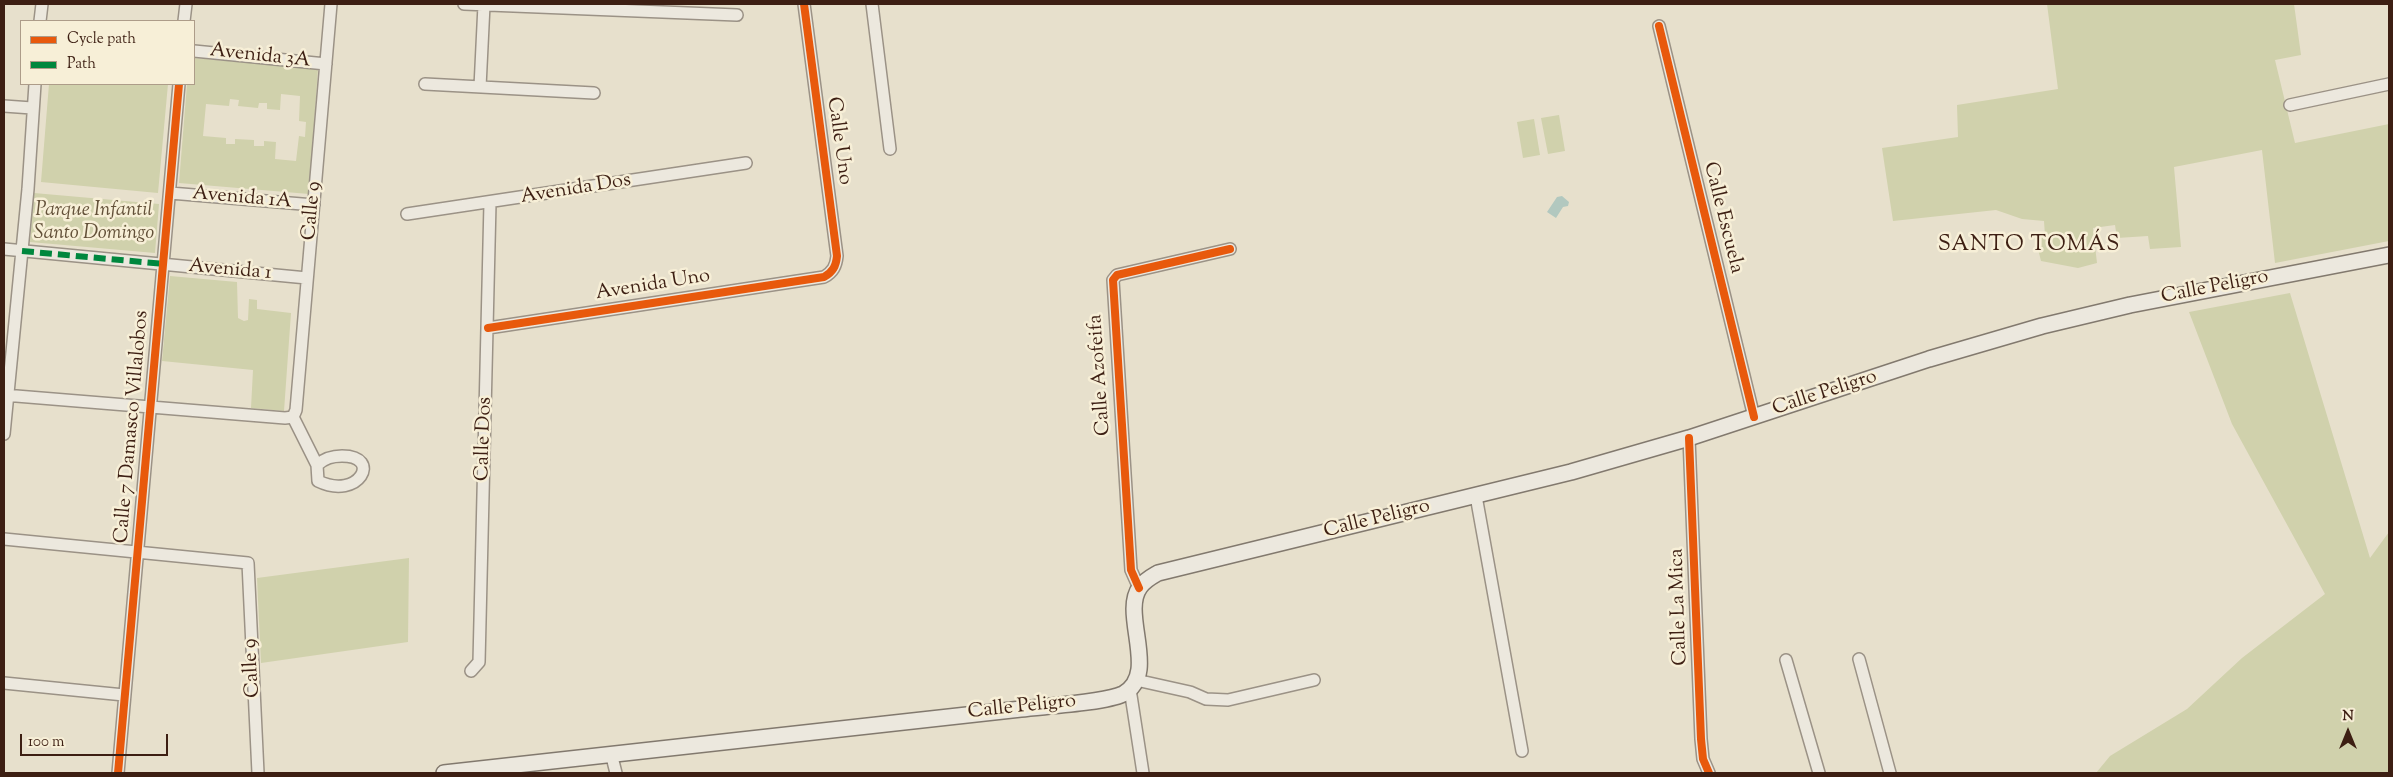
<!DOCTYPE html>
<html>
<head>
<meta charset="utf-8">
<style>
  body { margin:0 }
  #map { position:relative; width:2393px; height:777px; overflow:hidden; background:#e7e0cc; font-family:"Sorts Mill Goudy",serif }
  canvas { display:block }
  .frame { position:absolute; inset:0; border:5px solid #3d1f13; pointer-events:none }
  .legend { position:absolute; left:20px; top:20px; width:175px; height:65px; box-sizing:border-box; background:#f7efd7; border:1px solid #ad9c89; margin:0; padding:6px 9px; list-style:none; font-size:15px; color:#3d1f13 }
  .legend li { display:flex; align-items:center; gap:10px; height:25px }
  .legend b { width:25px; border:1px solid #ad9c89 }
  .north { position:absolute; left:2323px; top:707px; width:50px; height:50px; -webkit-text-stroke:4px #f7efd7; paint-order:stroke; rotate:0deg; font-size:14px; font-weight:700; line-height:20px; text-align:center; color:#3d1f13 }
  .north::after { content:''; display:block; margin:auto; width:18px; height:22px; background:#3d1f13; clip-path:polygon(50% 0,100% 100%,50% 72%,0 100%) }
  .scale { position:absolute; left:20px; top:734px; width:148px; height:22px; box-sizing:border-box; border:2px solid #3d1f13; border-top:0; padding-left:6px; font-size:15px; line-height:18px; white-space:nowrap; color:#3d1f13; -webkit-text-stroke:4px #f7efd7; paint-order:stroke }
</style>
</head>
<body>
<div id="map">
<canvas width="2393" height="777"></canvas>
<div class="frame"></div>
<ul class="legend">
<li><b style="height:6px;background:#e8590c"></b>Cycle path</li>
<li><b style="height:6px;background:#00873e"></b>Path</li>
</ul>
<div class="north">N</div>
<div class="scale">100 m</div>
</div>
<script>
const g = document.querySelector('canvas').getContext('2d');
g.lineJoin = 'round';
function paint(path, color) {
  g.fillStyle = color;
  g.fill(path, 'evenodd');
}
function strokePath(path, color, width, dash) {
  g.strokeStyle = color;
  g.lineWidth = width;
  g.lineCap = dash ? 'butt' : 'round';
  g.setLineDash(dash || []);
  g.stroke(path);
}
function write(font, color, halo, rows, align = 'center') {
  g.font = font + ' "Sorts Mill Goudy",serif';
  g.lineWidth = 5;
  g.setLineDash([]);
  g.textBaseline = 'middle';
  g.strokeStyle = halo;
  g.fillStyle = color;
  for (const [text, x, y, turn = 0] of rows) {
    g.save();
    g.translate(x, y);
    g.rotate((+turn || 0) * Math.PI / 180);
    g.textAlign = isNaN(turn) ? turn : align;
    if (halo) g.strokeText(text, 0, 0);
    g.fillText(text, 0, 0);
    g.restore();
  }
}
const green = new Path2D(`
  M2047,4H2294L2301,55L2275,60L2295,143L2389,124V241L2275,263L2262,150L2174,167L2181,247L2150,249L2148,236L2117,238L2115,225L2093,228L2097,263L2078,268L2041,261L2037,245L2038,238L2045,236L2044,221L2022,219L1996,210L1893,221L1882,148L1958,137L1957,105L2058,89Z
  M194,58L318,69L309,194L179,183L187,84H194ZM281,94L300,96L299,121L306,122L305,137L299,136L296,161L275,159L276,142L264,141V146H254V140L235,139V144H226V138L203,136L206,104L229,106L230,99L239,100L238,106L258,108L259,103H267V109L280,110Z
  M49,84H168L158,193L41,182Z
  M1559,115L1565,151L1548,154L1541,118Z
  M1534,119L1540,155L1523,158L1517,122Z
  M34,193L159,204L155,253L30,242Z
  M170,276L237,282L238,318L244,321L248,320L249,299L257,300V309L291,313L284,411L251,408L253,370L162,361Z
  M2290,293L2370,558L2389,532V773H2096L2110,756L2187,709L2242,658L2325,594L2232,424L2189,312Z
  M409,558L408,642L261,663L257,578Z`);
const water = new Path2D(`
  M1562,196L1569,202L1568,206L1563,207L1556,218L1547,212L1557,197Z`);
const street = new Path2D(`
  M464,4L737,15
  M872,4L890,149
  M40,21L42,4
  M184,21L186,4
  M1659,26L1754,417
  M194,51L326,64
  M425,84L594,93
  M480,87L484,5
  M2290,105L2389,84
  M4,106L32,108
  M170,193L314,205
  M407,214L746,163
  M4,249L307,278
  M488,328L824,277C833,272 836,266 837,256L804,4
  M4,395L285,418L293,417
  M293,417L296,410L331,4
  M293,417L317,465L318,481C359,501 383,456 342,456C332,456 325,458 317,465
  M4,434L28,189L35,84
  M1689,438L1701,739L1703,759L1709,773
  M1476,496L1522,751
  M4,539L248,563L258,773
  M1139,588L1131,570L1113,280L1117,275L1230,249
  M1859,659L1890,773
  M1786,660L1819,773
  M471,671L479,662L490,203
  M1136,680L1190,692L1206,699L1228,700L1314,680
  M4,683L124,695
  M1130,689L1143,773
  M611,753L616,773
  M118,773L179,84`);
const secondary = new Path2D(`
  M444,773L1021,709C1045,706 1104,703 1123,694C1160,674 1120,614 1140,587C1145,580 1151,577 1158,573L1571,472L1689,438L1929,359L2042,326L2130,305L2389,255`);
const quiet = new Path2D(`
  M22,251L164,264`);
const cycleway = new Path2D(`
  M1659,26L1754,417
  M488,328L824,277C833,272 836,266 837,256L804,4
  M1689,438L1701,739L1703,759L1709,773
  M1139,588L1131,570L1113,280L1117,275L1230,249
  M118,773L179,84`);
const streetNames = [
  ["Avenida 3A",260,57,6],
  ["Calle Uno",838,141,82],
  ["Avenida Dos",576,190,-9],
  ["Avenida 1A",242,199,5],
  ["Calle 9",313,211,-85],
  ["Calle Escuela",1722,218,76],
  ["Avenida 1",230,271,5],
  ["Avenida Uno",653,286,-9],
  ["Calle Peligro",2215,288,-11],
  ["Calle Azofeifa",1101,375,-94],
  ["Calle Peligro",1825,394,-18],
  ["Calle 7 Damasco Villalobos",133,427,-85],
  ["Calle Dos",485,439,-88],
  ["Calle Peligro",1377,520,-14],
  ["Calle La Mica",1680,607,-92],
  ["Calle 9",253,668,-93],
  ["Calle Peligro",1022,708,-6]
];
const parkNames = [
  ["Parque Infantil",94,212],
  ["Santo Domingo",94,235]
];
const quarterNames = [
  ["SANTO TOMÁS",2029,246]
];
paint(green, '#d0d1ac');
paint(water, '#b2c8bf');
strokePath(street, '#9b9286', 14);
strokePath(secondary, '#82796e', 18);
strokePath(street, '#ece8de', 11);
strokePath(secondary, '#ece8de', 15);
strokePath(quiet, '#00873e', 6, [12, 6]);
strokePath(cycleway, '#e8590c', 8);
write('20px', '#3d1f13', '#f7efd7', streetNames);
write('italic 20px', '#635139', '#f7efd7', parkNames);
g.letterSpacing = '1px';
write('22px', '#3d1f13', '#f7efd7', quarterNames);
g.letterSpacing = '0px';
</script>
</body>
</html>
